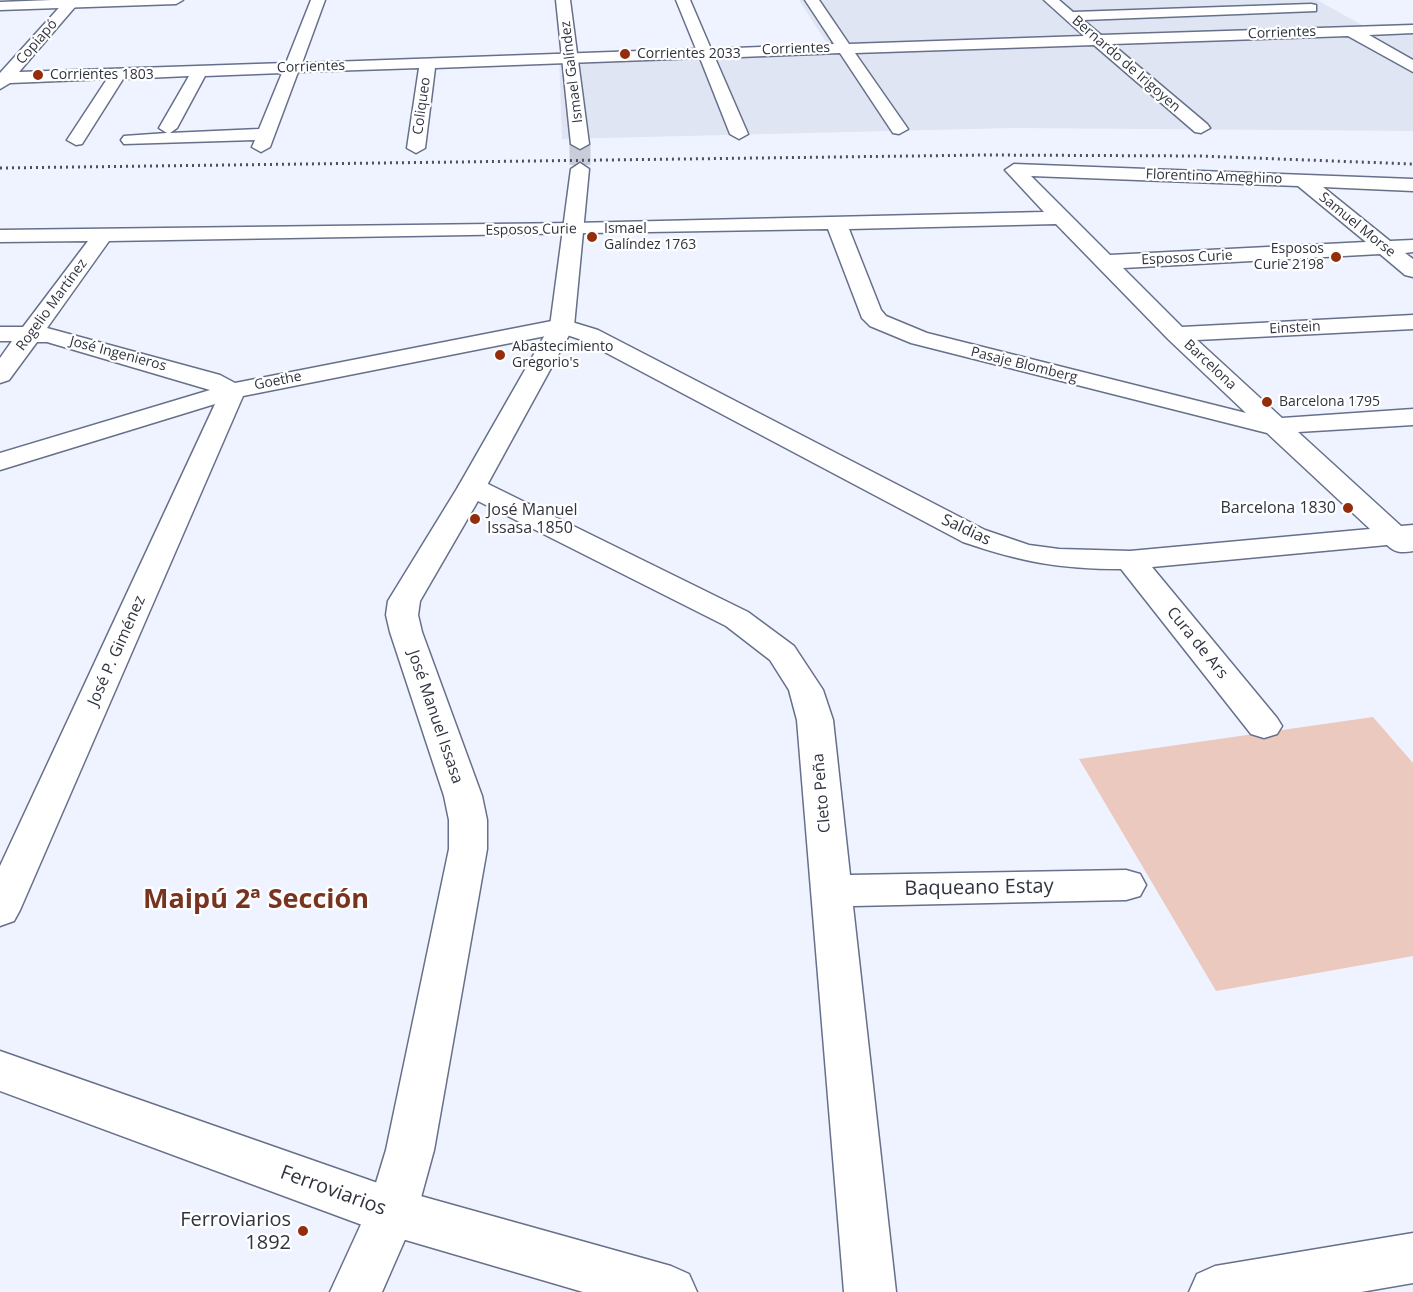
<!DOCTYPE html>
<html>
<head>
<meta charset="utf-8">
<style>
  body { margin:0 }
  canvas { display:block; background:#eef3ff }
</style>
</head>
<body>
<canvas width="1413" height="1292"></canvas>
<script>
const g = document.querySelector('canvas').getContext('2d');
g.lineJoin = 'round';
function paint(path, color) {
  g.fillStyle = color;
  g.fill(path, 'evenodd');
}
function strokePath(path, color, width, dash) {
  g.strokeStyle = color;
  g.lineWidth = width;
  g.lineCap = dash ? 'butt' : 'round';
  g.setLineDash(dash || []);
  g.stroke(path);
}
function write(font, color, halo, rows, align = 'center') {
  g.font = font + ' "Open Sans",sans-serif';
  g.lineWidth = 4.5;
  g.setLineDash([]);
  g.textBaseline = 'middle';
  g.strokeStyle = halo;
  g.fillStyle = color;
  for (const [text, x, y, turn = 0] of rows) {
    g.save();
    g.translate(x, y);
    g.rotate((+turn || 0) * Math.PI / 180);
    g.textAlign = isNaN(turn) ? turn : align;
    if (halo) g.strokeText(text, 0, 0);
    g.fillText(text, 0, 0);
    g.restore();
  }
}
const built = new Path2D(`
  M799,0H1317L1362,25L1413,23V131L1014,128L562,139L559,55L828,45Z`);
const green = new Path2D(`
  M1373,717L1413,763V956L1216,991L1079,759Z`);
const majorTunnel = new Path2D(`
  M580,144V169`);
const minor = new Path2D(`
  M66,0H81L19,72L286,63L311,0H325L302,63L696,49L676,0H690L711,49L834,44L805,0H819L849,44L1084,36L1044,0H1059L1073,12L1311,4L1316,5V11L1083,20L1101,35L1413,25V33L1369,35L1413,60V72L1348,36L1112,44L1207,124L1210,128L1201,133L1195,132L1094,45L855,53L908,129L899,134L893,133L840,53L715,58L748,134L739,139L730,134L700,58L435,68L425,148L416,153L407,148L419,68L298,72L270,147L261,152L252,147L255,140L124,144L121,140L124,136L167,133L159,128L189,76L123,79L82,144L76,145L67,140L107,79L10,83L0,89V73ZM282,73L259,129L170,133L177,128L205,76Z
  M1014,164L1413,179V191L1323,187L1390,241L1413,240V252L1405,253L1413,259V277L1405,275L1380,254L1123,268L1182,327L1413,315V329L1197,340L1282,418L1413,409V425L1298,432L1401,526L1413,525V551C1402,553 1395,553 1387,545L1152,567L1277,718L1282,726L1277,734L1264,738L1251,734L1121,569C1059,569 1022,562 963,542L582,340L561,333L243,396L20,910L14,921L0,926V866L215,404L0,470V453L210,390L47,342H37L9,380L0,383V358L12,341H0V327H23L88,241L0,242V230L574,223L1044,212L1005,170ZM1031,176L1298,186L1366,242L1110,255ZM1056,224L1168,339L1246,413L927,333L886,316L881,310L849,229ZM828,229L862,318L870,326L911,343L1267,433L1370,529L1130,551L1059,549L1029,545L985,530L598,330L562,319L235,383L220,375L47,328L109,241Z
  M472,479L482,481L748,612L794,646L823,690L833,720L850,875L1126,870L1140,874L1146,885L1140,896L1126,900L853,906L896,1292H844L797,720L789,690L770,660L726,626L462,493L458,487L462,481Z
  M0,1051L392,1188L671,1266L689,1274L697,1292H583L392,1236L0,1091Z
  M1413,1233V1283L1361,1292H1189L1197,1274L1215,1266Z`);
const major = new Path2D(`
  M52,0H183L176,4L0,10V2Z
  M556,0H570L589,144L580,149L571,144Z
  M580,163L589,169L574,326L486,487L420,601L418,615L422,632L482,796L487,820V849L434,1150L417,1212L382,1292H330L368,1209L386,1150L449,849V820L444,796L390,632L386,615L388,601L458,487L550,326L571,169Z`);
const rail = new Path2D(`
  M0,168L987,155L1200,156L1413,164`);
const markers = [
  [625,54,6,"#942d0c"],
  [38,75,6,"#942d0c"],
  [592,237,6,"#942d0c"],
  [1336,257,6,"#942d0c"],
  [500,355,6,"#942d0c"],
  [1267,402,6,"#942d0c"],
  [1348,508,6,"#942d0c"],
  [475,519,6,"#942d0c"],
  [303,1231,6,"#942d0c"]
];
const farStreetnames = [
  ["Corrientes",1282,33,-2],
  ["Copiapó",37,42,-49],
  ["Corrientes",796,49,-2],
  ["Bernardo de Irigoyen",1126,64,41],
  ["Corrientes",311,67,-2],
  ["Ismael Galíndez",572,72,-97],
  ["Coliqueo",422,106,-82],
  ["Florentino Ameghino",1214,177,2],
  ["Samuel Morse",1357,225,39],
  ["Esposos Curie",531,230,-1],
  ["Esposos Curie",1187,258,-3],
  ["Rogelio Martínez",52,305,-54],
  ["Einstein",1295,328,-3],
  ["José Ingenieros",118,354,15],
  ["Pasaje Blomberg",1024,365,14],
  ["Barcelona",1210,365,43],
  ["Goethe",278,381,-11]
];
const farPoinames = [
  ["Corrientes 2033",637,54],
  ["Corrientes 1803",50,75],
  ["Ismael",604,229],
  ["Galíndez 1763",604,245],
  ["Esposos",1324,249,"right"],
  ["Curie 2198",1324,265,"right"],
  ["Abastecimiento",512,347],
  ["Gregorio's",512,363],
  ["Barcelona 1795",1279,402]
];
const poiNames = [
  ["Barcelona 1830",1336,508],
  ["José Manuel",487,510,"left"],
  ["Issasa 1850",487,528,"left"]
];
const streetNames = [
  ["Saldias",966,530,25],
  ["Cura de Ars",1197,643,51],
  ["José P. Giménez",117,651,-66],
  ["José Manuel Issasa",435,717,71],
  ["Cleto Peña",822,793,-95]
];
const nearStreetnames = [
  ["Baqueano Estay",979,888,-1],
  ["Ferroviarios",333,1191,20]
];
const nearPoinames = [
  ["Ferroviarios",291,1220],
  ["1892",291,1243]
];
const nearDistrictnames = [
  ["Maipú 2ª Sección",256,900]
];
paint(built, '#dfe5f3');
paint(green, '#ecc9bf');
strokePath(majorTunnel, '#c8cdd9', 21, [21, 10]);
strokePath(minor, '#67708a', 3);
strokePath(major, '#67708a', 3);
paint(minor, '#fff');
paint(major, '#fff');
strokePath(rail, '#4c505b', 3, [2, 4]);
for (const [x, y, r, color] of markers) {
  const dot = new Path2D();
  dot.arc(x, y, r, 0, 2 * Math.PI);
  g.fillStyle = color;
  g.fill(dot);
  strokePath(dot, '#fff', 2);
}
write('14px', '#30343f', '#fff', farStreetnames);
write('14px', '#30343f', '#fff', farPoinames, 'left');
write('16px', '#30343f', '#fff', poiNames, 'right');
write('16px', '#30343f', '#fff', streetNames);
write('20px', '#30343f', '#fff', nearStreetnames);
write('20px', '#30343f', '#fff', nearPoinames, 'right');
write('bold 27px', '#783421', '#fff', nearDistrictnames);
</script>
</body>
</html>
